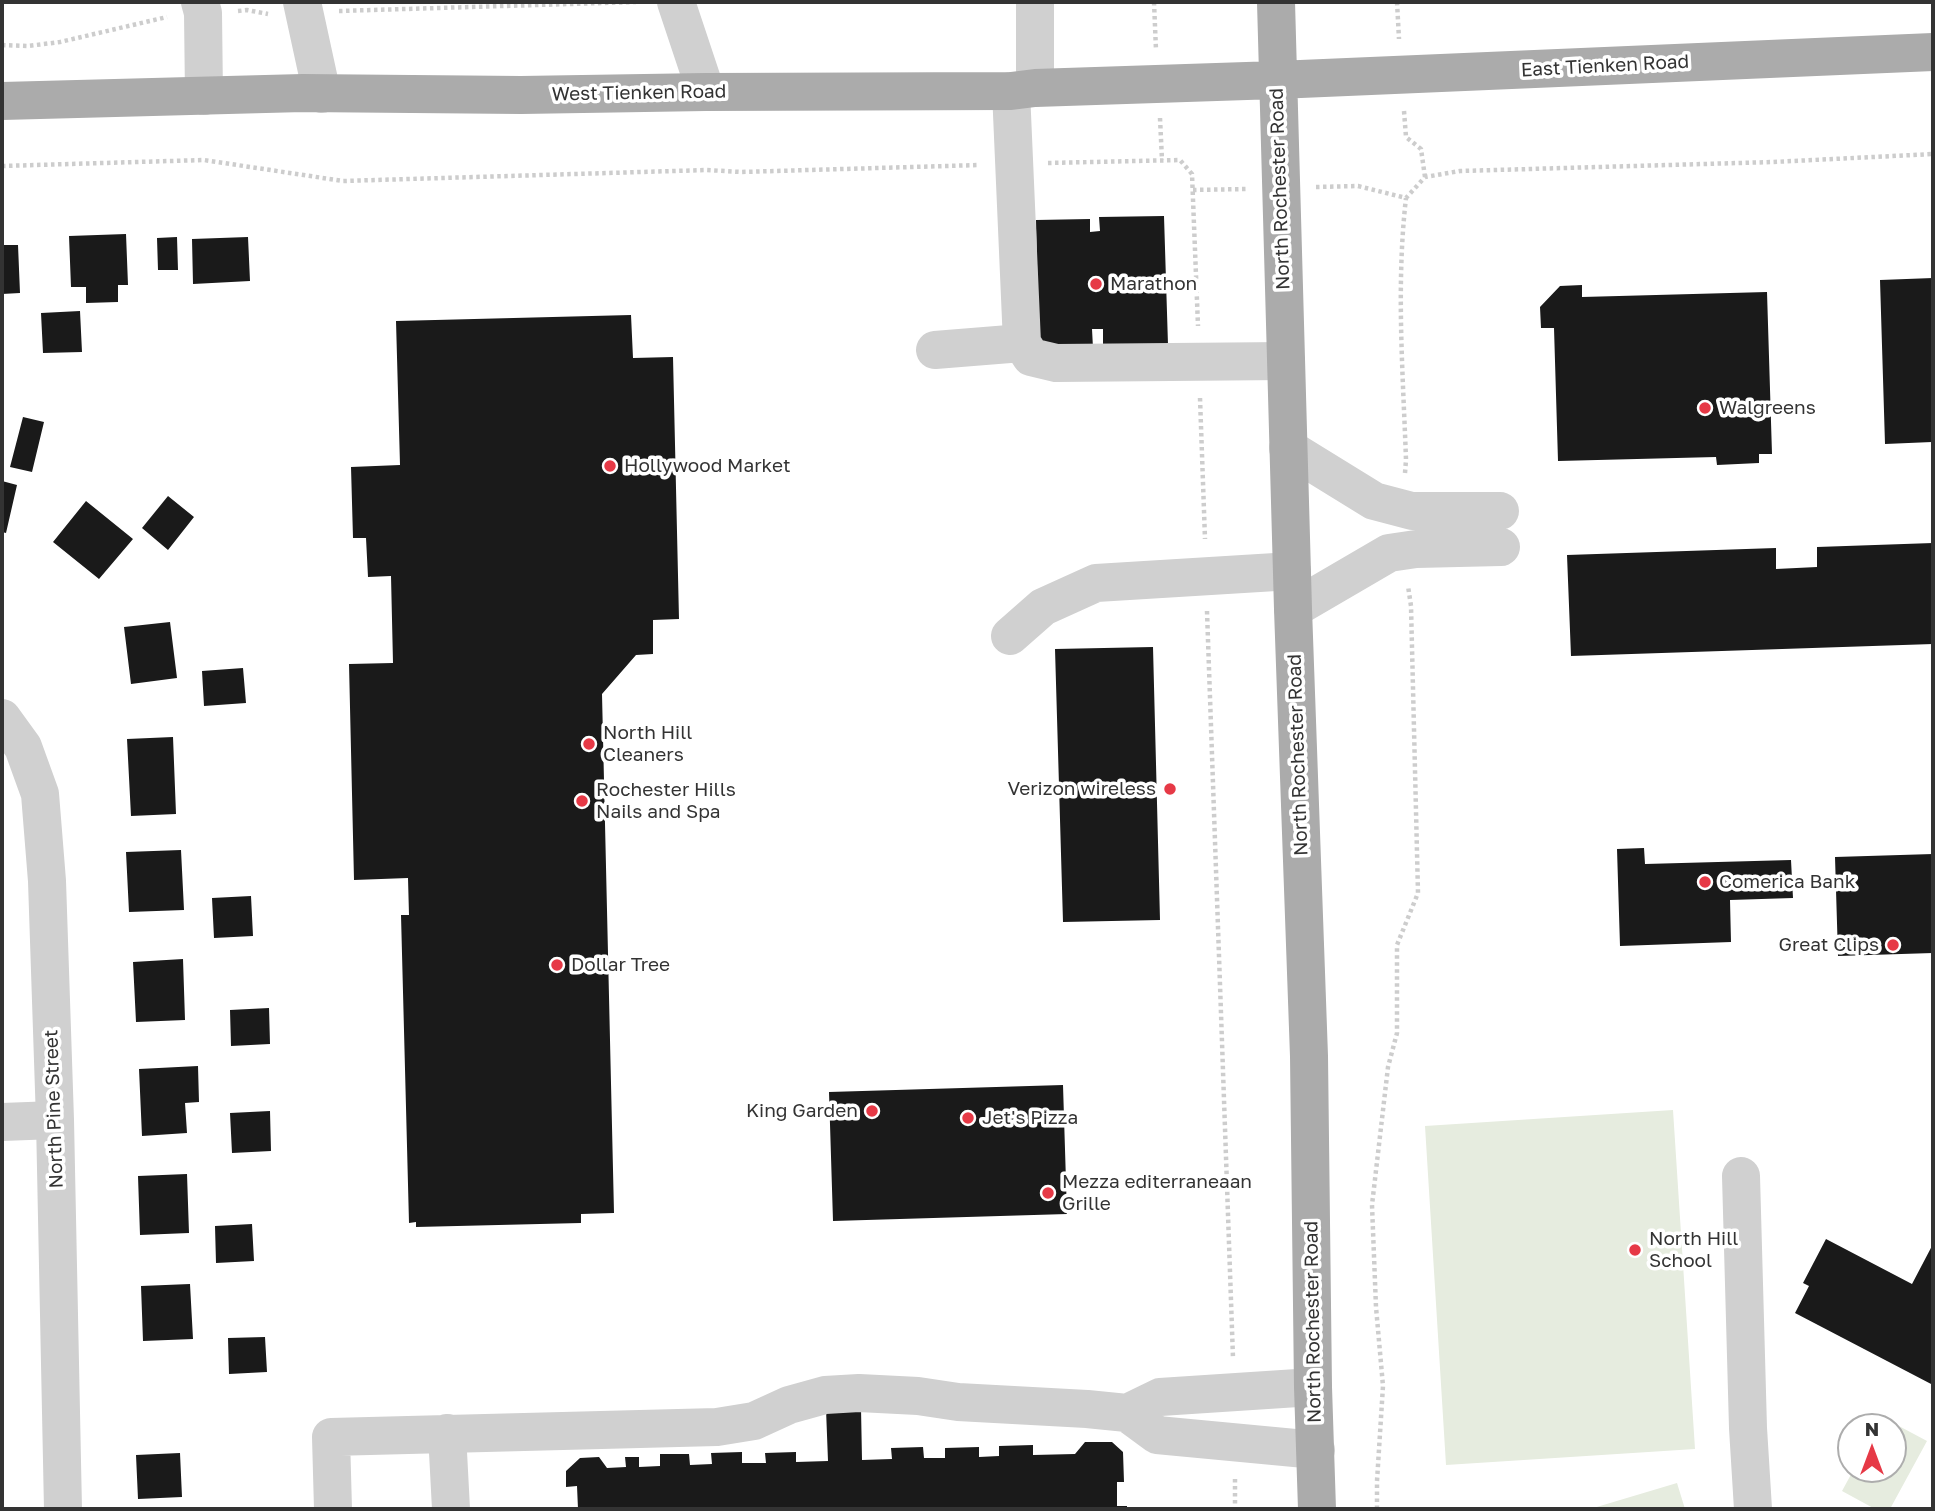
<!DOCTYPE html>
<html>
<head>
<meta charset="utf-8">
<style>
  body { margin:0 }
  #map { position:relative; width:1935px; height:1511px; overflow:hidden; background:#fff; font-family:"Golos Text",sans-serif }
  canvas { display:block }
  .frame { position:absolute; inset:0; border:4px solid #333; pointer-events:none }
  .north { position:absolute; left:1837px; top:1413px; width:70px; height:70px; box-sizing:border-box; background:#fff; border:2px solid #adadad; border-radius:50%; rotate:0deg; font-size:19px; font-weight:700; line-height:28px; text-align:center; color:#333 }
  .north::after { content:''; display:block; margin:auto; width:24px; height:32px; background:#e63946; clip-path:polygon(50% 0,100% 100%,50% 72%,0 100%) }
</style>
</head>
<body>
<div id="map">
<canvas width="1935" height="1511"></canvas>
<div class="frame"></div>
<div class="north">N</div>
</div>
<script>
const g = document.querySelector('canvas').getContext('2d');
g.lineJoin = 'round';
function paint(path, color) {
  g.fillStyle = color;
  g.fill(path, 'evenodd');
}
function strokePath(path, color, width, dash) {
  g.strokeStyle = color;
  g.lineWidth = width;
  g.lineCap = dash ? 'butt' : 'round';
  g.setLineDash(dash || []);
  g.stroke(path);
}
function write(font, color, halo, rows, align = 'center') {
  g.font = font + ' "Golos Text",sans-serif';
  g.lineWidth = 7;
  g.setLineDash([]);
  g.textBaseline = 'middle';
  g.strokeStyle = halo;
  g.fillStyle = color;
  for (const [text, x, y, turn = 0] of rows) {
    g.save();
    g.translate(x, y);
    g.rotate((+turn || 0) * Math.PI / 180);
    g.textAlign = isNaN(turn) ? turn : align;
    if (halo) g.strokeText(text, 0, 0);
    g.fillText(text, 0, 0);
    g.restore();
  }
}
const green = new Path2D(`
  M1673,1110L1695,1449L1446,1465L1425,1126Z
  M1882,1417L1927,1441L1890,1509H1875L1842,1491L1854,1469H1893V1427H1877Z
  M1677,1483L1685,1509H1590Z`);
const building = new Path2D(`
  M1164,216L1168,345L1103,347V329H1092L1093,348L1039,350L1036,220L1090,219V232L1100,231L1099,217Z
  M126,234L128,285H118V302L86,303V287H71L69,236Z
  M177,237L178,270H158L157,238Z
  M248,237L250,281L193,284L192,239Z
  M2,245H18L20,293L2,294Z
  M1933,278V415H1931L1932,442L1885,444L1880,280Z
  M1582,285V297L1767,292L1772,454H1759V463L1717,465L1716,457L1558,461L1554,328H1541L1540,307L1560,286Z
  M80,311L82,352L43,353L41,313Z
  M631,315L633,358L673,357L679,619L653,620V654L636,655L602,694L614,1213L581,1214V1223L416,1227V1222L409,1223L401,915H409L408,878L354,880L349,664L393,663L391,576L368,577L366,538H353L351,467L400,465L396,321Z
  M23,417L44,422L32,472L10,467Z
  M2,481L17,485L6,533L2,532Z
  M168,496L194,517L168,550L142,528Z
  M86,501L133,539L99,579L53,542Z
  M1933,543V644L1571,656L1567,555L1776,548V569L1817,567V547Z
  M170,622L177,678L131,684L124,627Z
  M1153,647L1160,920L1063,922L1055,649Z
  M243,668L246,703L204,706L202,671Z
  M173,737L176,814L131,816L127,739Z
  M1644,848L1645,864L1791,860L1793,898L1730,900L1731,942L1620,946L1617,849Z
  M181,850L184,910L129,912L126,852Z
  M1933,854V953L1838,956L1835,857Z
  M251,896L253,936L214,938L212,898Z
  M183,959L185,1020L136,1022L133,962Z
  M269,1008L270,1044L231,1046L230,1010Z
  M198,1066L199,1102L185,1103L187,1133L142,1136L139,1069Z
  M1063,1085L1067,1214L833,1221L829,1092Z
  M270,1111L271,1151L232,1153L230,1113Z
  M187,1174L189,1233L140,1235L138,1176Z
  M252,1224L254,1261L216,1263L215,1226Z
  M1826,1239L1912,1284L1933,1244V1385L1795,1313L1809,1286L1803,1283Z
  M190,1284L193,1339L143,1341L141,1286Z
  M265,1337L267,1372L229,1374L228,1338Z
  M861,1408L862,1460L892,1459L891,1448L923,1447L924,1458H945V1448L979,1447V1457L999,1456V1446L1033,1445V1455L1075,1454L1085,1442H1112L1123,1452L1124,1482H1117V1506H1127V1509H578L577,1486L566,1487V1471L580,1458L599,1457L607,1468L626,1467L625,1457H639V1467L660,1466V1454H689L690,1465L712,1464L711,1453L742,1452V1463H766L765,1453L796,1452V1462L828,1461L826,1409Z
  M180,1453L182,1497L138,1499L136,1455Z`);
const path = new Path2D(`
  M1154,2L1156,50
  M1397,2L1399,39
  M238,11L247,10L268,14
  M339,11L636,2
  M2,45L28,46L60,42L167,17
  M1404,111L1406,137L1421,149L1425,177
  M1160,118L1162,160
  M1048,163L1180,160L1192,174L1198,326
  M2,166L204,160L343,181L707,170L741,172L980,165
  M1316,187L1358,186L1406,198L1425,177L1460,171L1773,162L1933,154
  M1193,190L1247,189
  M1200,398L1205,539
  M1405,473L1406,460C1403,373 1396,285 1406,198
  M1207,611L1233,1358
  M1235,1479V1509
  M1377,1509V1481L1383,1386L1376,1307L1372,1205L1388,1067L1397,1033V945L1418,893L1411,606L1408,586`);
const minor = new Path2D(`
  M200,2L203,13L204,96
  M302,2L322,94
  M676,2L706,92
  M1035,2V88
  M1011,91L1022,343L1031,357L1056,363L1286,361
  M935,350L1022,343
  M1288,448L1374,501L1412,511H1500
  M1293,609L1389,553L1416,549L1501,547
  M1010,636L1043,607L1096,583L1292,571
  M2,718L23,747L40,794L47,881L55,1120L63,1509
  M2,1122L55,1120
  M1741,1176L1748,1428L1753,1509
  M1127,1413L1160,1397L1313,1387
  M447,1433L451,1509
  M333,1509L331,1437L717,1427L754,1421L789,1405L825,1395L859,1393L918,1396L958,1402L1087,1409L1127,1413L1157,1435L1316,1450`);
const major = new Path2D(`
  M1276,2L1293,609L1309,1056L1313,1387L1317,1509
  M2,101L303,93L521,95L706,92L1011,91L1035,88L1277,80L1933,52`);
const markers = [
  [1096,284,7,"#e63946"],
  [1705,408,7,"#e63946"],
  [610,466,7,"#e63946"],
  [589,744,7,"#e63946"],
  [1170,789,7,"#e63946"],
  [582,801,7,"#e63946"],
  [1705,882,7,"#e63946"],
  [1893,945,7,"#e63946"],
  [557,965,7,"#e63946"],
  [872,1111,7,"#e63946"],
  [968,1118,7,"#e63946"],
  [1048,1193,7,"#e63946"],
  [1635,1250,7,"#e63946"]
];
const streetNames = [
  ["East Tienken Road",1605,66,-3],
  ["West Tienken Road",639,93,-1],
  ["North Rochester Road",1280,189,-92],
  ["North Rochester Road",1298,755,-92],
  ["North Pine Street",54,1109,-92],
  ["North Rochester Road",1313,1322,-91]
];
const poiNames = [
  ["Marathon",1110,284],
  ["Walgreens",1719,408],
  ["Hollywood Market",624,466],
  ["North Hill",603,733],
  ["Cleaners",603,755],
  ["Verizon wireless",1156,789,"right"],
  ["Rochester Hills",596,790],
  ["Nails and Spa",596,812],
  ["Comerica Bank",1719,882],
  ["Great Clips",1879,945,"right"],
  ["Dollar Tree",571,965],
  ["King Garden",858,1111,"right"],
  ["Jet's Pizza",982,1118],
  ["Mezza editerraneaan",1062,1182],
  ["Grille",1062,1204],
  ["North Hill",1649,1239],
  ["School",1649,1261]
];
paint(green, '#e6ecdf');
paint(building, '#1a1a1a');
strokePath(path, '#cdcdcd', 4.5, [3.5, 3.5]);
strokePath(minor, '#d0d0d0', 38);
strokePath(major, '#ababab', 38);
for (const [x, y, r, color] of markers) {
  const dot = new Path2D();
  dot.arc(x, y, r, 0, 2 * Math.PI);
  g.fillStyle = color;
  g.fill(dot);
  strokePath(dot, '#fff', 2.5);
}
write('19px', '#333', '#fff', streetNames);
write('19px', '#333', '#fff', poiNames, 'left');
</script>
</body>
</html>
